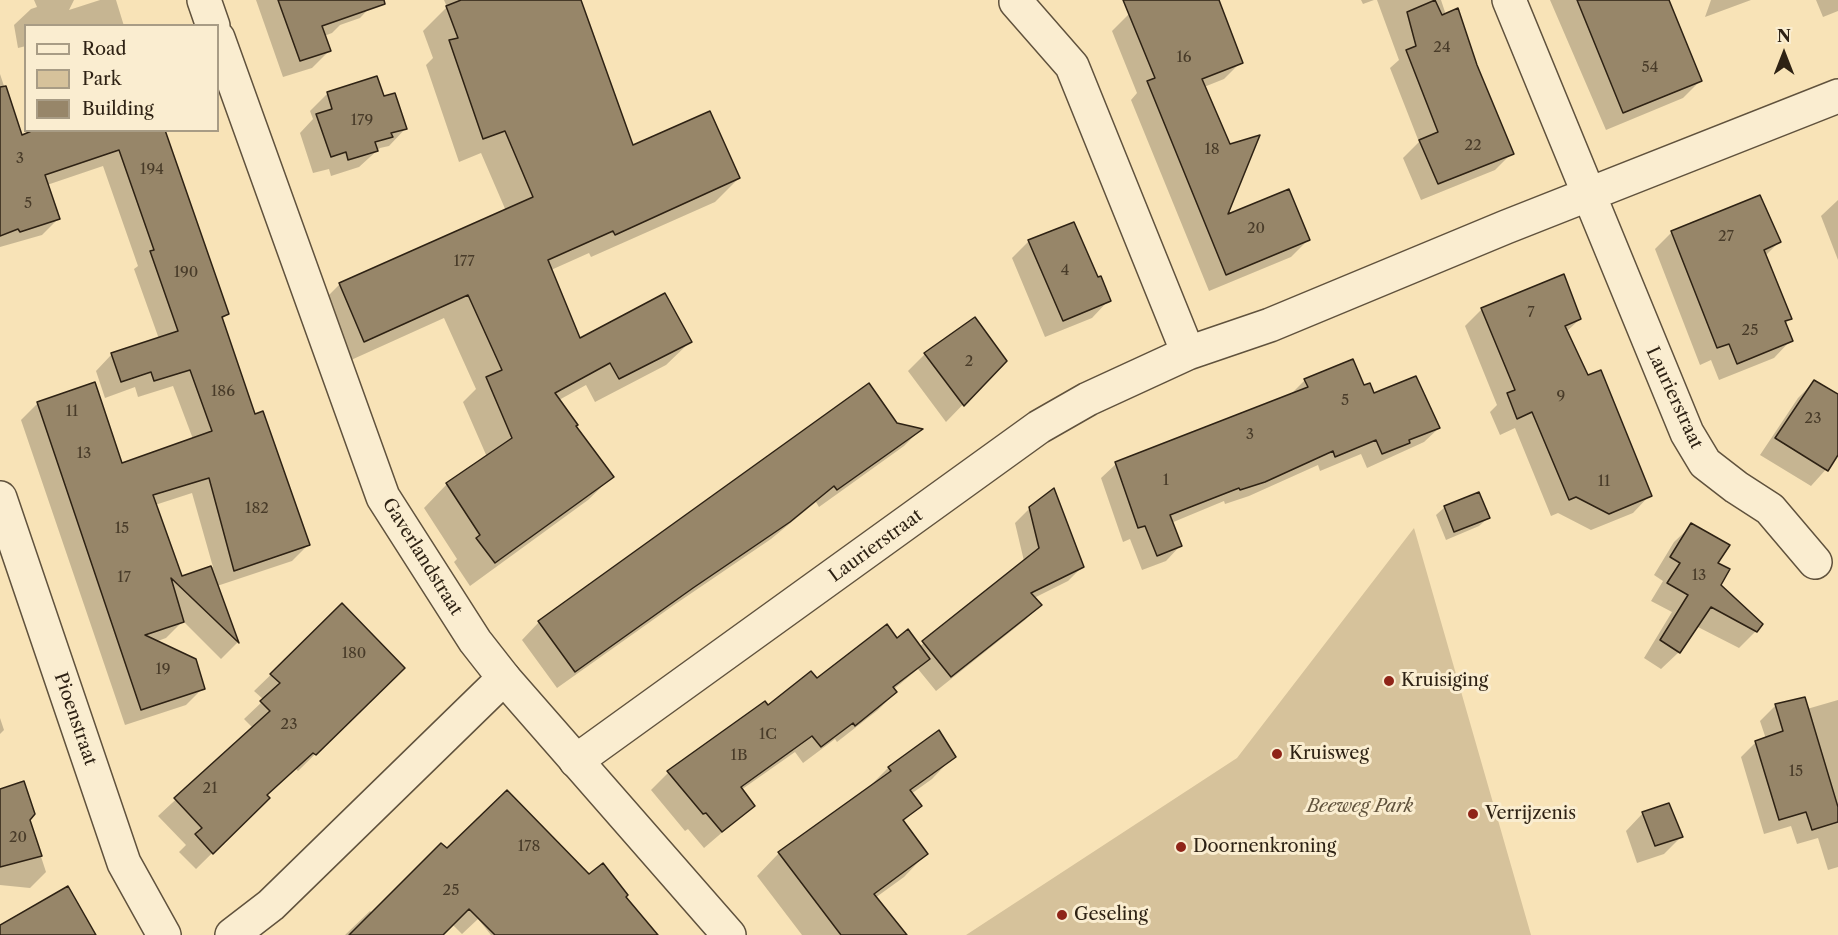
<!DOCTYPE html>
<html>
<head>
<meta charset="utf-8">
<style>
  body { margin:0 }
  #map { position:relative; width:1838px; height:935px; overflow:hidden; background:#f8e3b7; font-family:"Libre Caslon Text",serif }
  canvas { display:block }
  .legend { position:absolute; left:24px; top:24px; width:195px; height:108px; box-sizing:border-box; background:#faedd0; border:2px solid #a89c85; margin:0; padding:8px 10px; list-style:none; font-size:18px; color:#2e2214 }
  .legend li { display:flex; align-items:center; gap:12px; height:30px }
  .legend b { width:30px; border:2px solid #a89c85 }
  .north { position:absolute; left:1754px; top:24px; width:60px; height:60px; -webkit-text-stroke:4px #faedd0; paint-order:stroke; rotate:0deg; font-size:16px; font-weight:700; line-height:24px; text-align:center; color:#2e2214 }
  .north::after { content:''; display:block; margin:auto; width:21px; height:27px; background:#2e2214; clip-path:polygon(50% 0,100% 100%,50% 72%,0 100%) }
</style>
</head>
<body>
<div id="map">
<canvas width="1838" height="935"></canvas>
<ul class="legend">
<li><b style="height:8px;background:#faedd0"></b>Road</li>
<li><b style="height:16px;background:#d6c29b"></b>Park</li>
<li><b style="height:16px;background:#978669"></b>Building</li>
</ul>
<div class="north">N</div>
</div>
<script>
const g = document.querySelector('canvas').getContext('2d');
g.lineJoin = 'round';
function paint(path, color) {
  g.fillStyle = color;
  g.fill(path, 'evenodd');
}
function strokePath(path, color, width, dash) {
  g.strokeStyle = color;
  g.lineWidth = width;
  g.lineCap = dash ? 'butt' : 'round';
  g.setLineDash(dash || []);
  g.stroke(path);
}
function write(font, color, halo, rows, align = 'center') {
  g.font = font + ' "Libre Caslon Text",serif';
  g.lineWidth = 6;
  g.setLineDash([]);
  g.textBaseline = 'middle';
  g.strokeStyle = halo;
  g.fillStyle = color;
  for (const [text, x, y, turn = 0] of rows) {
    g.save();
    g.translate(x, y);
    g.rotate((+turn || 0) * Math.PI / 180);
    g.textAlign = isNaN(turn) ? turn : align;
    if (halo) g.strokeText(text, 0, 0);
    g.fillText(text, 0, 0);
    g.restore();
  }
}
const green = new Path2D(`
  M1414,528L1531,935H966L1237,758Z`);
const shadow = new Path2D(`
  M34,0H74L69,10L100,0H116L124,26H26V46L18,48L14,25L31,9L37,7Z
  M377,0L360,18L340,25L332,33L324,36L329,51L312,68L283,77L256,0Z
  M444,0H558L632,147L739,178L715,202L591,257L589,253L551,270L579,340L690,342L666,365L595,402L586,385L559,400L574,427L612,477L588,500L470,586L454,562L457,559L424,508L447,484L487,457L463,402L476,389L444,318L340,365L316,308L340,284L506,211L481,153L459,162L426,65L433,58L423,31L447,7Z
  M1140,0H1216L1241,62L1224,79L1204,87L1225,217L1308,240L1291,257L1209,291L1131,100L1137,93L1112,31L1129,14L1143,9Z
  M1361,0H1374L1363,4Z
  M1377,0H1441L1446,15L1476,65L1512,153L1495,170L1421,200L1403,158L1419,142L1390,68L1399,60Z
  M1550,0H1659L1700,81L1683,98L1606,130Z
  M1711,0H1751L1705,17Z
  M1816,0H1838V11L1823,17Z
  M0,74L21,137L164,130L227,314L221,320L254,416L308,545L292,561L217,586L237,643L221,659L183,621L166,638L155,642L187,657H193L203,688L186,705L125,725L21,420L38,403L121,465L193,439L173,386L138,397L135,387L105,398L96,371L112,354L159,339L134,269L138,266L103,166L47,185L59,218L42,235L0,247ZM192,493L213,567L181,578L155,505Z
  M328,93L383,98L406,128L389,146L380,148L359,167L331,176L329,169L313,173L300,133L313,119L310,111Z
  M1838,200V260L1821,216Z
  M1672,232L1779,242L1765,256L1790,319L1785,324L1791,340L1774,358L1719,380L1711,360L1700,365L1655,249Z
  M1029,241L1097,279L1109,300L1092,318L1045,337L1012,258Z
  M1482,309L1580,319L1566,332L1587,377L1650,495L1633,513L1591,530L1558,513L1551,516L1515,428L1500,435L1490,412L1497,405L1465,326Z
  M925,354L1005,361L946,422L908,371Z
  M1305,380L1363,387L1439,428L1424,442L1367,468L1361,454L1320,471L1318,465L1249,496L1225,504L1224,501L1171,523L1180,546L1166,561L1142,570L1130,539L1123,542L1101,478L1116,464L1290,395Z
  M1814,382L1838,395V456L1811,486L1760,455L1798,398Z
  M896,424L920,430L904,446L819,507L816,502L771,539L674,605L557,688L522,640L539,622Z
  M1445,507L1488,518L1479,526L1446,540L1436,515Z
  M1030,508L1082,567L1068,581L1034,598L1040,605L1025,620L936,691L918,669L894,689L896,692L878,710L837,742L835,739L803,763L795,752L741,790L753,806L704,848L688,829L685,831L651,790L668,773L765,703L768,707L897,640L919,647L1024,561L1015,523Z
  M1692,525L1719,586L1756,631L1739,648L1696,626L1679,652L1661,669L1644,658L1672,612L1651,601L1663,581L1654,575L1674,542Z
  M342,606L403,668L298,771L295,768L266,796L268,798L196,869L179,852L186,845L158,816L253,728L244,719L264,700L254,691Z
  M1804,698L1807,709L1838,700V867L1828,870L1818,838L1797,844L1791,826L1764,834L1741,757L1756,742L1766,739L1760,721L1775,706Z
  M0,718L4,730L0,734Z
  M938,732L954,756L932,779L911,794L920,805L903,822L926,854L904,877L875,898L905,935H802L757,876L779,853L865,791L888,768Z
  M0,791L29,820L46,872L30,888L0,885Z
  M1643,813L1681,837L1664,854L1637,863L1626,831Z
  M447,850L589,876L624,897L656,935H491L478,919L462,934L452,924L441,935H345L370,911L372,913Z`);
const building = new Path2D(`
  M278,0H384L385,4L322,26L331,51L300,61Z
  M461,0H581L633,145L710,111L740,178L615,235L613,231L548,260L580,338L665,293L692,342L619,379L610,363L555,393L578,425L576,426L614,477L495,563L476,538L480,535L446,483L512,438L486,377L502,370L468,295L364,342L339,283L533,197L505,131L483,139L449,40L458,38L446,6Z
  M1123,0H1219L1243,63L1202,79L1230,144L1260,135L1228,214L1289,189L1310,240L1226,275L1147,81L1155,78Z
  M1435,0L1442,15L1458,8L1477,65L1514,154L1438,184L1419,140L1438,132L1406,50L1416,46L1407,12Z
  M1577,0H1669L1702,81L1623,113Z
  M377,76L384,96L395,93L407,129L391,133L393,137L375,142L378,151L348,160L346,152L331,157L316,114L332,109L327,92Z
  M6,86L22,135L34,130H165L229,314L222,317L255,414L263,411L310,545L234,571L209,478L153,495L182,576L211,566L239,643L171,578L184,622L145,635L196,659L205,689L141,710L37,402L95,382L122,463L212,431L190,370L154,381L151,372L121,382L111,353L178,331L150,251L154,250L119,150L45,175L60,219L20,232L18,229L0,236V87Z
  M1760,195L1781,242L1764,250L1792,319L1785,321L1793,341L1737,364L1729,344L1717,348L1671,231Z
  M1074,222L1098,277L1101,276L1111,301L1063,321L1028,240Z
  M1564,274L1581,319L1565,326L1588,375L1601,370L1652,496L1609,514L1576,497L1569,500L1532,412L1517,419L1507,393L1515,390L1481,308Z
  M975,317L1007,361L964,406L924,353Z
  M1353,359L1364,385L1370,383L1374,393L1416,376L1440,428L1409,440L1410,443L1382,454L1376,440L1335,457L1333,451L1265,482L1240,490L1239,488L1170,515L1182,546L1157,556L1145,526L1138,528L1115,462L1308,387L1304,379Z
  M1814,380L1838,394V455L1828,471L1775,438Z
  M869,383L897,423L923,429L837,490L834,486L790,522L693,588L575,672L538,621Z
  M1054,488L1084,567L1031,593L1042,605L951,677L922,641L1039,548L1029,507Z
  M1479,492L1490,518L1454,532L1444,506Z
  M1691,523L1730,545L1718,563L1730,569L1721,585L1763,624L1757,632L1711,607L1680,653L1660,640L1688,595L1667,583L1680,563L1670,557Z
  M342,603L405,668L316,755L313,753L267,795L270,798L213,854L195,834L202,828L174,798L270,711L260,701L280,683L270,674Z
  M887,624L897,638L908,629L930,659L893,687L897,692L855,726L853,723L821,747L812,736L741,787L755,806L722,832L706,813L703,814L667,771L765,701L768,705L811,671L817,678Z
  M1805,697L1838,807V822L1812,830L1806,812L1779,820L1755,741L1783,731L1775,704Z
  M939,730L956,757L910,790L922,806L903,820L928,854L874,894L907,935H841L778,852L891,771L888,767Z
  M24,781L35,814L30,820L42,856L0,867V789Z
  M507,790L589,874L603,863L628,895L626,897L658,935H495L469,909L443,935H349L441,843L447,848Z
  M1669,803L1683,837L1655,846L1642,812Z
  M68,886L96,935H0V925Z`);
const minor = new Path2D(`
  M1509,0L1687,433L1705,463L1736,487L1770,509L1815,562
  M1016,2L1072,66L1188,353
  M0,498L124,863L164,935
  M576,761L1039,427L1088,399L1188,353L1270,325L1506,227L1838,96
  M232,935L271,905L504,678`);
const tertiary = new Path2D(`
  M204,0L213,26
  M218,38L383,497L475,641L504,678L729,935`);
const markers = [
  [1389,681,6,"#8f2418"],
  [1277,754,6,"#8f2418"],
  [1473,814,6,"#8f2418"],
  [1181,847,6,"#8f2418"],
  [1062,915,6,"#8f2418"]
];
const numberNames = [
  ["24",1442,48],
  ["16",1184,58],
  ["54",1650,68],
  ["179",362,121],
  ["22",1473,146],
  ["18",1212,150],
  ["3",20,159],
  ["194",152,170],
  ["5",28,204],
  ["20",1256,229],
  ["27",1726,237],
  ["177",464,262],
  ["4",1065,271],
  ["190",186,273],
  ["7",1531,313],
  ["25",1750,331],
  ["2",969,362],
  ["186",223,392],
  ["9",1561,397],
  ["5",1345,401],
  ["11",72,412],
  ["23",1813,419],
  ["3",1250,435],
  ["13",84,454],
  ["1",1166,481],
  ["11",1604,482],
  ["182",257,509],
  ["15",122,529],
  ["13",1699,576],
  ["17",124,578],
  ["180",354,654],
  ["19",163,670],
  ["23",289,725],
  ["1C",768,735],
  ["1B",739,756],
  ["15",1796,772],
  ["21",210,789],
  ["20",18,838],
  ["178",529,847],
  ["25",451,891]
];
const streetNames = [
  ["Laurierstraat",1674,398,65],
  ["Laurierstraat",876,546,-36],
  ["Gaverlandstraat",422,557,58],
  ["Pioenstraat",75,719,71]
];
const poiNames = [
  ["Kruisiging",1401,681],
  ["Kruisweg",1289,754],
  ["Verrijzenis",1485,814],
  ["Doornenkroning",1193,847],
  ["Geseling",1074,915]
];
const parkNames = [
  ["Beeweg Park",1360,807]
];
paint(green, '#d6c29b');
paint(shadow, '#0003');
paint(building, '#978669');
strokePath(building, '#2e2214', 1.5);
strokePath(minor, '#60523d', 36);
strokePath(tertiary, '#60523d', 36);
strokePath(minor, '#faedd0', 33);
strokePath(tertiary, '#faedd0', 33);
for (const [x, y, r, color] of markers) {
  const dot = new Path2D();
  dot.arc(x, y, r, 0, 2 * Math.PI);
  g.fillStyle = color;
  g.fill(dot);
  strokePath(dot, '#faedd0', 2);
}
write('15px', '#483b29', null, numberNames);
write('18px', '#2e2214', '#faedd0', streetNames);
write('18px', '#2e2214', '#faedd0', poiNames, 'left');
write('italic 18px', '#60523c', '#faedd0', parkNames);
</script>
</body>
</html>
